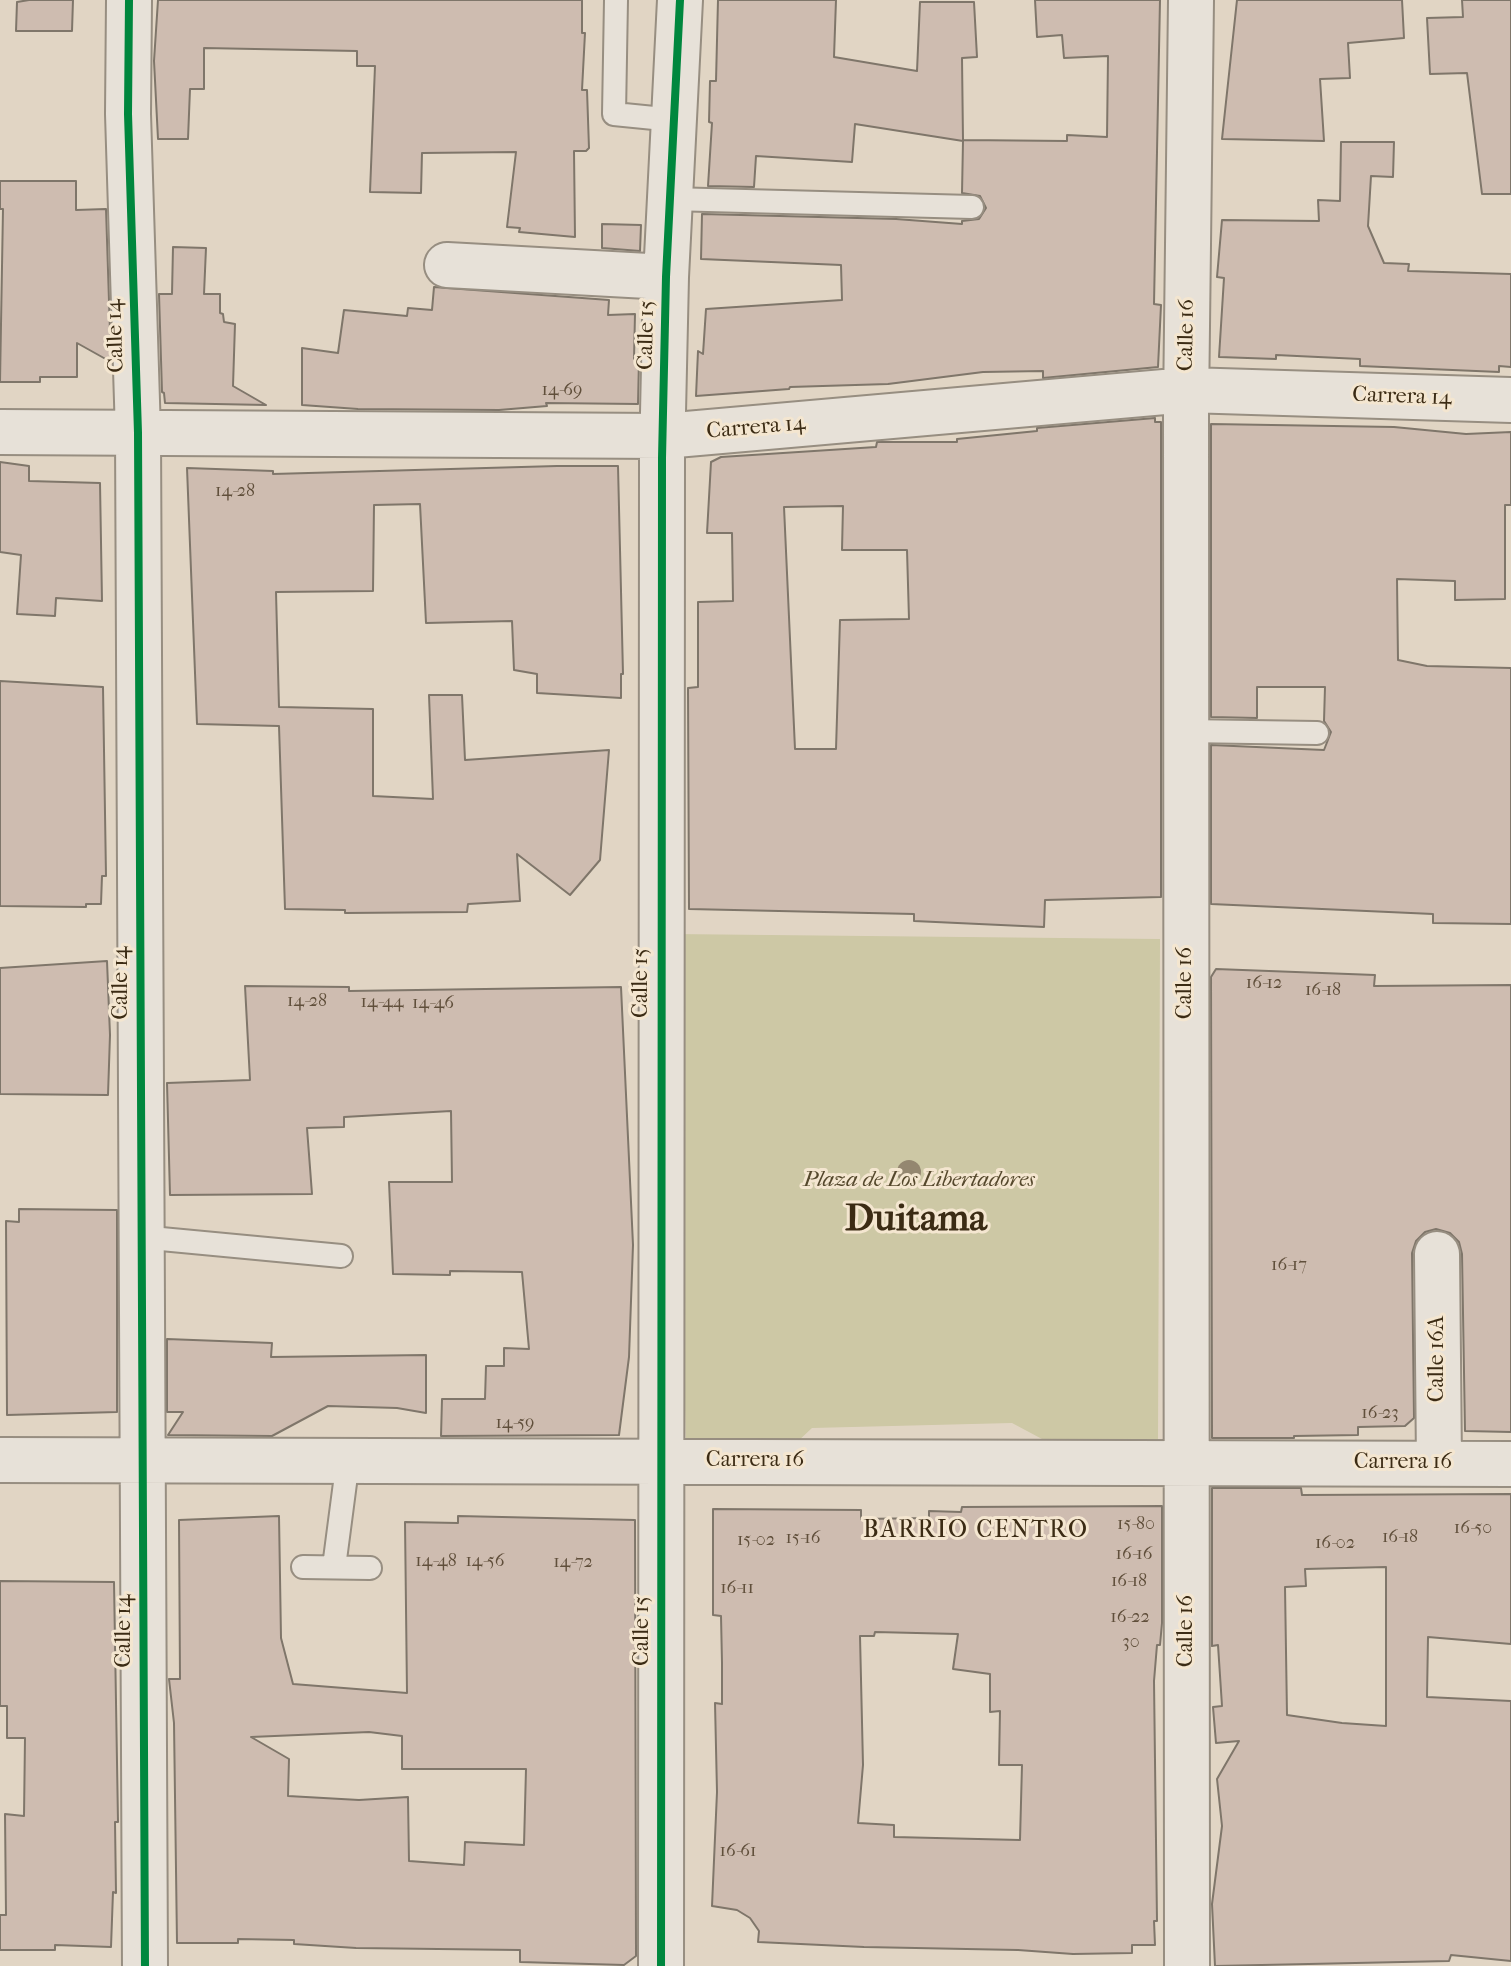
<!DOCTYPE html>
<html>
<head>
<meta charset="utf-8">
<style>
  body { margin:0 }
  canvas { display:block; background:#e1d5c4 }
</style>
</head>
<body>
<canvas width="1511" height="1966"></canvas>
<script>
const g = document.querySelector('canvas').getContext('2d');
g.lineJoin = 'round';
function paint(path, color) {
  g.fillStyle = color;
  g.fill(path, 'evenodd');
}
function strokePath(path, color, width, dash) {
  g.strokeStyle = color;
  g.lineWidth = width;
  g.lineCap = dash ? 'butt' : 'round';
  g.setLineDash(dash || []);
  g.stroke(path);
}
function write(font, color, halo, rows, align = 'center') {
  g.font = font + ' "IM FELL French Canon",serif';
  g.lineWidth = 6;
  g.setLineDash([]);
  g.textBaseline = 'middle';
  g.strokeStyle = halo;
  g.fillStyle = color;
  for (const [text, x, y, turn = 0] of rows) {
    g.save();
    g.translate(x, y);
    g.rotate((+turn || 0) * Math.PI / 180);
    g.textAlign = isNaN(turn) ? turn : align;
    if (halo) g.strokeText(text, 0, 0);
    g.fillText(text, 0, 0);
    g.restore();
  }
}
const green = new Path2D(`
  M672,934L1160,939L1158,1441L1042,1439L1012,1423L812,1428L796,1443H686Z`);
const building = new Path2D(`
  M29,0H73L72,31H16L17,2Z
  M158,0H582V33H585L582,90H587L589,148L586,151H574L575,237L519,232L520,228L507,227L516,152L422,153L421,193L370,192L375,66H357V51L204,48V89H190L188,139H158L154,61Z
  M718,0H836L834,57L917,71L920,2H974L977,57L962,58L963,140L1067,141V135L1107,137L1108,56L1064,58L1062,35L1037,37L1035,0H1160L1154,304L1161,305L1158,367L1043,378V371L983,372L888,384L790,387L789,389L696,396L698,351L703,354L706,309L842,300L841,265L701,259L702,214L896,219L962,224V221L979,219L986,208L980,196L962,193L963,141L855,124L852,162L756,156L754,187L708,186L712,123L709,122L710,81H716Z
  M1237,0H1402L1404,38L1348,43L1350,78L1320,79L1324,141L1222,139Z
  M1462,0H1511V194H1482L1467,73L1430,74L1427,18L1463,17Z
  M1341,142H1394L1393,177L1371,176L1368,226L1384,263L1409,264L1408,271L1511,274V367L1499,366V372L1360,366V359L1276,355V359L1219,357L1224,278L1217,277L1222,220L1319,221L1318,200L1340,201Z
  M0,181H76V210L106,209L111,362L77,343V377H40V382H0L3,209H0Z
  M602,224L641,225L640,251L602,248Z
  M173,247L206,248L204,294H220V313L223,314L224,322L235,324L233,386L266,405L165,403L164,393L162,392L159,294H172Z
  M434,287L609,300L608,315L635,314L634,359H639L638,404L546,403L547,406L499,410L358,409L302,405V348L338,353L344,310L407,316L408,308L432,310Z
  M1155,418V422H1161V897L1045,900L1044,927L914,921V914L689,909L688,688L698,687V602L733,601L732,533H707L711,462L721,457L876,447L877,442H957V439L1037,431V428ZM843,506L842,550H907L909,619L840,620L836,749H795L784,507Z
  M1211,424L1394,427L1466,434L1511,432V505H1505V599L1455,600V581L1397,579L1398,660L1427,666L1511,668V924L1433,923V914L1211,904V745L1324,750L1331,732L1324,721L1325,687H1257V718L1211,717Z
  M0,462L29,466V481L100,483L102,601L56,598L55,616L17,614L21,555L0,552Z
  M557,466H618L623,674H621V698L537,693V674L514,670L512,621L426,623L420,504L374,505L373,591L276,592L279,707L373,709V796L433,799L429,695H462L465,760L609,750L600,860L570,895L517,854L520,901L468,904L467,912L345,913V910L285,909L279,726L197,724L187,468L273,471V474Z
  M0,681L103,687L106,876H102L101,904H86V907L0,906Z
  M107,961L110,1035L108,1095L0,1094V968Z
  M1216,969L1375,975L1374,986L1511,985V1432L1465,1431L1462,1254L1459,1242L1450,1233L1436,1229L1425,1232L1416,1241L1412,1253L1414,1418L1405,1426L1358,1427V1435L1294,1436V1438H1212L1211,977Z
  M245,986L349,987V991L621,987L633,1245L629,1357L619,1435L441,1436L442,1399H485L486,1366H504V1348L529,1349L522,1272L450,1271V1275L393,1274L389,1182H452L451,1111L344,1117V1127L307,1128L312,1194L170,1195L167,1083L250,1080Z
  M19,1209L117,1210V1412L7,1415L6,1221L19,1222Z
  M167,1339L272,1343L271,1357L426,1355V1413L397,1408L328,1406L272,1436L168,1435L183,1412H167Z
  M1212,1488H1301L1302,1495L1511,1494V1644L1428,1637L1427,1697L1511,1701V1961L1451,1955L1449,1961L1215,1966L1212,1904L1222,1826L1217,1779L1239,1741L1216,1743L1213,1707L1222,1706L1218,1645L1212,1646ZM1386,1567V1726L1342,1723L1287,1715L1285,1587L1306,1586L1305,1569Z
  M1162,1506V1623L1160,1645H1157L1154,1681L1157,1921H1154L1155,1945H1132V1953L1073,1954L1018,1950L864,1947L758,1942L759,1931L750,1918L737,1910L712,1906L717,1792L715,1703L722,1704V1663L721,1616L713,1615V1509L861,1510V1519L929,1518V1511L961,1512L962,1507ZM875,1632L958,1634L953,1669L990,1674V1712L1000,1711L999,1765H1022L1020,1840L894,1837V1825L858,1823L863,1765L860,1636H874Z
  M279,1516L281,1638L293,1684L407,1693L405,1522L458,1523V1516L635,1520L636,1956L624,1965L520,1962V1950L356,1948L294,1944V1940L238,1939V1943H177L174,1723L169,1679H180L179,1520ZM369,1732L402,1736V1769H526L524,1845L465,1842L464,1865L409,1861L408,1797L359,1800L288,1796L289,1759L251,1737Z
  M0,1581L114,1582L118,1822H115L116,1893L113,1892L111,1947L55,1945V1950H0V1915H6L5,1814L24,1816L25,1738H7V1706H0Z`);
const lane = new Path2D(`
  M616,0L614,114L674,120
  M670,199L972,207
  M1185,731L1317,733
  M140,1237L341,1256
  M303,1567L370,1568
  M334,1567L348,1460`);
const street = new Path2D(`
  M129,0L128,114L138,433L145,1966
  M447,265L666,277
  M0,432L664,436L1187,390L1511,400
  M1437,1254L1439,1464
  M0,1460L1511,1464
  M661,1966L662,458L666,277L680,0
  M1187,1966L1186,408L1191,0`);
const cycleway = new Path2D(`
  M129,0L128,114L138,433L145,1966
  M661,1966L662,458L666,277L680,0`);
const trees = [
  [909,1172]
];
const numberNames = [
  ["14-69",562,391],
  ["14-28",235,492],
  ["16-12",1264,984],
  ["16-18",1323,991],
  ["14-28",307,1002],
  ["14-44",382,1003],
  ["14-46",433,1004],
  ["16-17",1289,1266],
  ["16-23",1380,1414],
  ["14-59",515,1424],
  ["15-80",1136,1525],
  ["16-50",1473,1529],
  ["16-18",1400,1538],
  ["15-16",803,1539],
  ["15-02",756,1541],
  ["16-02",1335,1544],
  ["16-16",1134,1555],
  ["14-48",436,1562],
  ["14-56",485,1562],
  ["14-72",573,1563],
  ["16-18",1129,1582],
  ["16-11",737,1589],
  ["16-22",1130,1618],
  ["30",1131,1643],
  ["16-61",738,1852]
];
const streetNames = [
  ["Calle 15",647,335,-89],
  ["Calle 16",1187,335,-89],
  ["Calle 14",116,336,-92],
  ["Carrera 14",1402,397,2],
  ["Carrera 14",756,428,-5],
  ["Calle 14",122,983,-90],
  ["Calle 15",642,983,-90],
  ["Calle 16",1186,983,-90],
  ["Calle 16A",1438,1359,-90],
  ["Carrera 16",755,1461],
  ["Carrera 16",1403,1463],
  ["Calle 14",125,1631,-90],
  ["Calle 15",643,1631,-90],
  ["Calle 16",1187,1631,-90]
];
const parkNames = [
  ["Plaza de Los Libertadores",919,1181]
];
const neighbourhoodNames = [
  ["BARRIO CENTRO",976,1531]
];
const townNames = [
  ["Duitama",916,1221]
];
paint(green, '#cdc8a5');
paint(building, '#cebcb0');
strokePath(building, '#7f766a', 2);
strokePath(lane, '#978e81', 26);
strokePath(street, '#978e81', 48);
strokePath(lane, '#e7e1d8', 22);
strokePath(street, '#e7e1d8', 44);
strokePath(cycleway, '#00873e', 8);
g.fillStyle = '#948770';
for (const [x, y] of trees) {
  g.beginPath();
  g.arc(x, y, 12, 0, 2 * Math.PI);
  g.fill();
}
write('18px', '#604f3b', null, numberNames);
write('22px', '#3b2b14', '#f4e6d0', streetNames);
write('italic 22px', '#55482c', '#f4e6d0', parkNames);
g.letterSpacing = '2px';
write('24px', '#3b2b14', '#f4e6d0', neighbourhoodNames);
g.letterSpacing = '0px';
write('bold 38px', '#3b2b14', '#f4e6d0', townNames);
</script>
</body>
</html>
